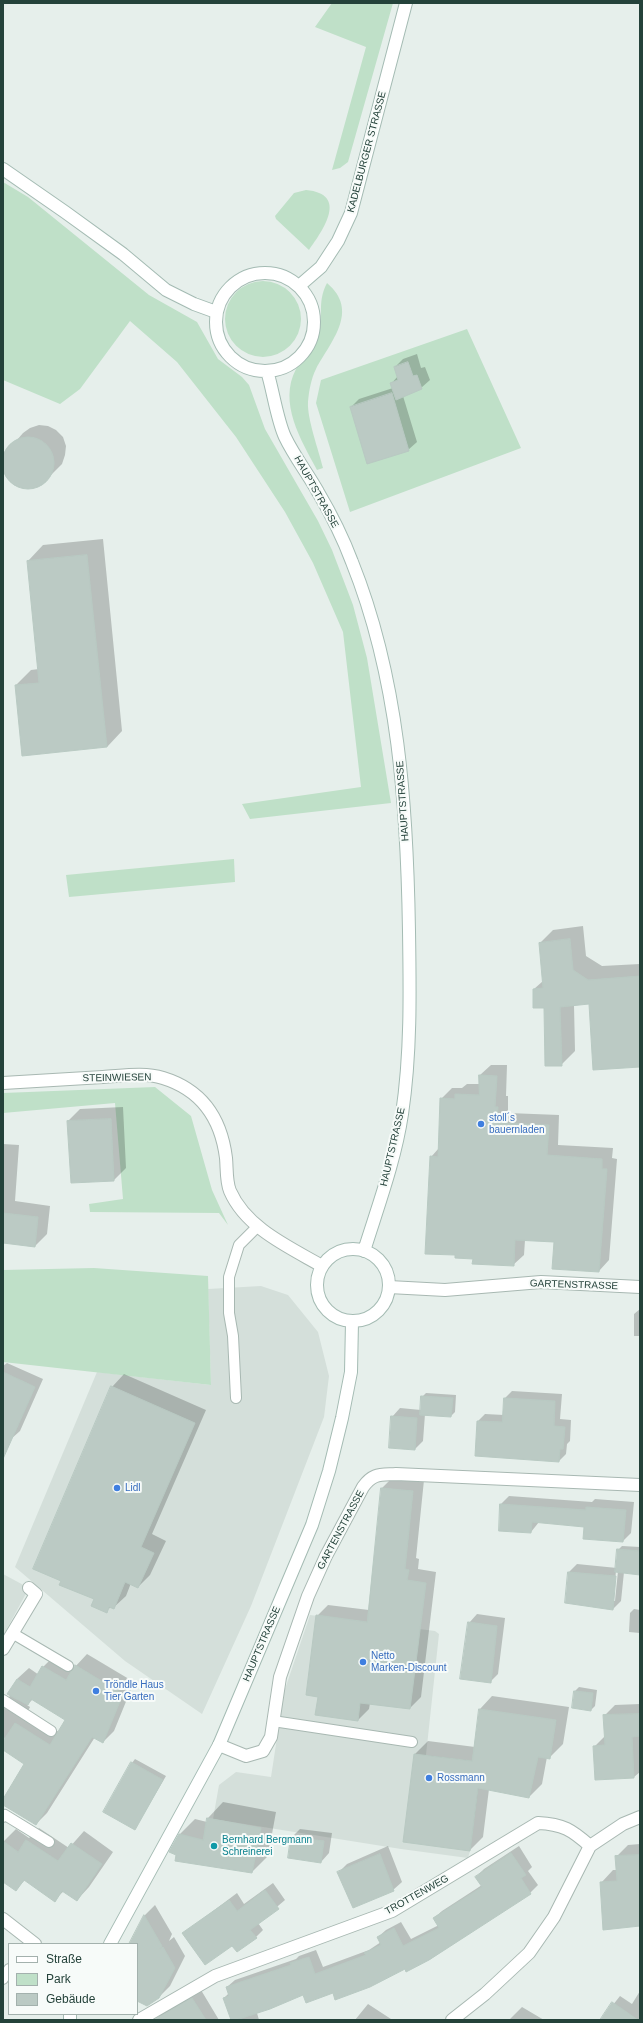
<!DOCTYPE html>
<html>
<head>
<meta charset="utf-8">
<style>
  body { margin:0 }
  #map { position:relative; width:643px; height:2023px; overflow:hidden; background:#e6efeb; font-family:Arial,sans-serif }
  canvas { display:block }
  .frame { position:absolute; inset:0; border:4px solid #24423a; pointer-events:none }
  .legend { position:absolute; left:8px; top:1943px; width:130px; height:72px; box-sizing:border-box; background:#f7fbf9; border:1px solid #a3b1ad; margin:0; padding:5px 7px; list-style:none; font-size:12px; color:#24423a }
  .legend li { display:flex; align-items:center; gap:8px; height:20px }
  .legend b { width:20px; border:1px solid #a3b1ad }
</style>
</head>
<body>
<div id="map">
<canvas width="643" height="2023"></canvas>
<div class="frame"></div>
<ul class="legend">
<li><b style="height:5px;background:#fff"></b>Straße</li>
<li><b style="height:11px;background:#bfe0c8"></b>Park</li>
<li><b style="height:11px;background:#bbcac4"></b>Gebäude</li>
</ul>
</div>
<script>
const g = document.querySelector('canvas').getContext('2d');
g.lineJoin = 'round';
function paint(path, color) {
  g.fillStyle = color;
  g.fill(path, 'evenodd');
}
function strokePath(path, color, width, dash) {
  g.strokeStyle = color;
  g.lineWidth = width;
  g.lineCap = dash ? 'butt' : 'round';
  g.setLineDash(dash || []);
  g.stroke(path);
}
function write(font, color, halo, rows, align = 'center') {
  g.font = font + ' Arial,sans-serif';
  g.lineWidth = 4;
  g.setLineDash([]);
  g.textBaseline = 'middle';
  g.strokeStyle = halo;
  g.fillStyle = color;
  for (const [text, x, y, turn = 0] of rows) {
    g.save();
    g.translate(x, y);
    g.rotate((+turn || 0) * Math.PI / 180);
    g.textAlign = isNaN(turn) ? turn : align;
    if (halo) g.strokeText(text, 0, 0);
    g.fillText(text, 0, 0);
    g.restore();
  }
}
const built = new Path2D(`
  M261,1286L288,1295L318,1332L329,1376L324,1417L251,1606L202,1714L125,1661L15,1567L97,1372L211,1385L208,1289Z
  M3,1574L29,1588L3,1636Z
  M310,1615L435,1631L439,1634L426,1755L482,1762L470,1851L468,1858L401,1849L213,1819L219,1785L236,1772L271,1777L284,1692Z`);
const green = new Path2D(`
  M332,3H393L348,162L340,168L332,170L366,47L315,27Z
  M3,182L28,197L149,295L197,322L218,359L242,377L249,385L265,429L318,521L332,550L353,605L367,658L391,803L250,819L242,804L361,787L343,632L313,563L285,512L236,437L177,362L130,321L80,389L60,404L3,380Z
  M306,190C349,194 323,230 309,250L276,219L275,216L294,193Z
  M225 319a38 38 0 1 1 76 0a38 38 0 1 1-76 0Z
  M327,283C360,311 331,341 316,369C311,379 309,391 308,402C307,419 319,451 323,468L317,470C301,440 278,403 296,369C302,357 313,351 318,337C325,317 316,304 327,283Z
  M467,329L521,448L350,512L316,403L321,380Z
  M234,859L235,882L69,897L66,875Z
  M155,1087L191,1116L212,1190L228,1225L219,1213L90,1212L89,1204L123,1199L115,1103L3,1113V1093Z
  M94,1268L208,1276L211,1385L3,1362V1270Z`);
const shadow = new Path2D(`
  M417,354L421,368L425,367L430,380L421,388L403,396L417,442L408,450L351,407L359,399L393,388L391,384L398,376L395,367L403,359Z
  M39,425L48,426L56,430L63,437L66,446L65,455L62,464L43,483L35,487L26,488L17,485L9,480L5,472L3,463L5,454L23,433L30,428Z
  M103,539L122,731L107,747L16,685L31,670L39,669L28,561L43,545Z
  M583,926L586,956L602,966L640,964V1066L590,1003L574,1005L575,1051L561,1065L545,1007L534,989L543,981L540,943L553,930Z
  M491,1065H507L506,1096H508V1113L559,1115L558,1145L613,1148L612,1158L617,1159L609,1260L599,1271L555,1242L525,1240L524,1255L513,1265L474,1258L431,1157L439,1148L441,1099L452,1088H462L467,1084H480V1075Z
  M123,1107L126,1168L114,1180L72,1182L68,1121L80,1109Z
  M3,1144L19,1145L15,1201L50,1206L47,1234L35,1246L3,1242Z
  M640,1309V1336H634V1314Z
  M7,1363L43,1379L20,1431L11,1439L3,1435V1366Z
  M124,1374L206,1410L152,1534L166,1541L150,1575L138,1587L131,1583L126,1596L113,1608L111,1607L106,1611L95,1599L112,1387Z
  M512,1391L562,1394L560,1419L571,1420L570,1441L567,1444L566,1454L559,1461L478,1421L485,1414L504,1415L505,1398Z
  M426,1393L456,1395L455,1412L451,1416L425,1414L423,1441L415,1449L392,1417L400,1408L421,1410L422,1397Z
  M393,1477L424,1480L416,1558L419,1559L418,1569L436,1572L421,1697L410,1708L370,1703L369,1709L358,1720L319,1696L317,1616L328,1605L369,1610L382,1488Z
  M509,1496L592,1502L595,1499L634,1502L631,1533L623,1541L584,1538L585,1526L539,1522L531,1532L501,1504Z
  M622,1546L640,1547V1574L624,1572L621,1601L613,1609L569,1572L577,1564L617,1568L618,1550ZM616,1571H618L615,1601H613Z
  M634,1609L640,1610V1633L629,1632L630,1613Z
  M477,1614L505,1618L498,1674L490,1682L469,1623Z
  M87,1654L134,1682L114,1731L103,1742L95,1737L47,1813L36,1824L3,1804L26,1763L3,1749V1743L6,1739L3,1737V1702L10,1696L8,1694L17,1679L29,1668L39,1675L43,1667L54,1656L74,1668ZM33,1699L67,1720L59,1732L27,1713L30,1707L27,1705Z
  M579,1687L597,1690L595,1706L591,1710L575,1691Z
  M492,1696L569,1707L563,1744L550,1757H547L542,1784L529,1797L489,1789L483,1837L470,1850L415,1754L428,1741L475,1747L480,1709Z
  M640,1704V1772L634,1777L594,1747L605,1736L604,1716L615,1705Z
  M135,1759L166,1776L135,1829L132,1763Z
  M223,1802L276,1812L268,1856L252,1872L179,1835L195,1819L207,1822L208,1818Z
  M39,1828L69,1848L84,1831L113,1852L89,1887L77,1900L64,1891L54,1900L25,1880L16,1889L3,1880V1842L16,1829L29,1838Z
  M300,1829L332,1833L329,1853L321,1862L292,1837Z
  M640,1844V1925L601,1883L613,1870H617L616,1857L628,1845Z
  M388,1846L402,1882L393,1890L339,1872L347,1864Z
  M519,1846L532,1867L528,1871L538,1885L530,1893L429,1960L333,1992L303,1994L257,2013L259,2020H232L224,1998L229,1993L227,1987L235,1980L296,1959L299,1956L316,1950L323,1967L369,1950L381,1942L378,1937L386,1930L401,1922L411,1939L439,1925L434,1918L442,1911L482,1885L476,1877L484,1869Z
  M273,1883L285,1900L258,1923L263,1930L256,1937L232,1944L184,1933L237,1893L244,1904Z
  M155,1905L172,1934L169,1941L174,1937L185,1956L170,1986L159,1997L137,2000V1944H130L144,1916Z
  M201,1990L219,2020H156L164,2012Z
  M640,1991V2020H601L620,1996L632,2004Z
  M368,2004L391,2019V2020H355Z
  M522,2007L544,2020H509Z`);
const building = new Path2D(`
  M408,362L413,376L417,375L422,389L396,400L390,383L398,380L394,367Z
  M392,393L409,451L367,464L350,407Z
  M2 463a26 26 0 1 1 52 0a26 26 0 1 1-52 0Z
  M87,555L107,747L22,756L15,685L39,683L27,561Z
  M570,939L573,970L588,980L640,976V1067L593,1070L589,1004L560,1007L562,1066H545L544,1008H533V989L543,988L539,943Z
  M479,1075L497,1076L495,1107H498L497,1123L549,1125L547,1155L602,1159V1169H607L599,1272L552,1269L554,1242L515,1240L514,1266L472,1264L473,1259L455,1258V1255L425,1254L430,1156L438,1157L440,1098L455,1099V1094L479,1095Z
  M111,1119L114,1181L71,1183L67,1121Z
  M3,1213L38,1217L35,1247L3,1243Z
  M3,1372L35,1387L3,1459Z
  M111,1386L195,1423L141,1547L154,1553L138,1588L125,1582L114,1609L109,1607L107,1613L91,1606L94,1599L59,1585L61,1581L33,1569Z
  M421,1396L453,1398L451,1417L420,1415Z
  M504,1398L555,1401L554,1426L565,1427L563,1449H560L559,1462L475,1456L477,1421L502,1422Z
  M391,1416L417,1418L415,1450L389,1448Z
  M381,1488L413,1491L405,1569L409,1570L407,1580L426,1583L410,1709L360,1703L358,1721L315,1715L318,1697L306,1695L316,1615L367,1622Z
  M500,1504L586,1510V1507L626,1510L623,1542L583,1539L584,1527L532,1522L531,1533L499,1531Z
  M617,1549L640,1551V1575L615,1572Z
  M568,1572L616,1576L613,1610L565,1603Z
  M468,1622L497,1626L491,1683L460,1679Z
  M75,1665L123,1694L103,1743L92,1737L36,1825L3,1805V1799L24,1764L3,1750V1741L15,1723L50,1745L65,1720L31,1699L28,1705L7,1694L17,1679L30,1687L42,1666L66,1680Z
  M574,1691L593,1693L591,1711L572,1708Z
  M479,1709L556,1720L550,1759L538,1757L529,1798L478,1788L470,1851L403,1842L414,1754L472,1761Z
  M640,1714V1736L632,1737L634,1778L595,1780L593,1746L605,1745L603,1715Z
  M131,1762L163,1780L135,1830L103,1812Z
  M207,1818L261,1828L252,1873L175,1861L176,1855L169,1852L179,1834L203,1840Z
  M291,1837L324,1841L321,1863L288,1858Z
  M26,1840L58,1861L71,1843L102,1864L77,1901L62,1891L55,1902L24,1880L16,1891L3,1882V1841L18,1852Z
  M511,1853L526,1875L521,1878L531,1894L429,1960L406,1972L405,1969L370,1987L335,2000L333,1993L306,2003L303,1995L270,2009L236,2020H231L223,1998L229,1996L226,1987L291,1965L290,1963L309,1957L315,1974L366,1955L364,1953L381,1945L377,1937L394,1928L403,1946L439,1928L433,1918L482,1887L475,1877Z
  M380,1854L394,1891L353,1908L337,1872Z
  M640,1855V1926L603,1930L600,1882L617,1881L615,1856Z
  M265,1890L279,1909L250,1930L257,1938L237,1952L232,1946L205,1965L182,1933L229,1900L237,1911Z
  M144,1915L162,1946L160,1949L163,1947L175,1968L159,1998L147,2006L137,2001V1944H129Z
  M192,1998L206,2020H154Z
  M612,2002L638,2020H600Z`);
const service = new Path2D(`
  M236,1398L233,1336L229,1313V1277L239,1245L258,1226
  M12,1633L68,1666
  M3,1700L51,1731
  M273,1721L412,1742
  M3,1817L5,1815L49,1842
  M3,1979L9,1969`);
const minor = new Path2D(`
  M3,1083C36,1081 69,1079 103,1077C122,1076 144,1072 163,1078C202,1090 221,1118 226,1158C227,1168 226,1182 230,1191C246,1228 289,1247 322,1266
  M389,1287L445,1290L541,1282L640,1287
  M3,1649L36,1594L29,1588
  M219,1745L246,1756L263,1751L271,1737L280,1677L308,1596L326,1556L363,1487C373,1473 380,1475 396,1474L640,1485
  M590,1846L623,1824L640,1817
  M3,1919L35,1944
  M139,2020L215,1976L392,1911L538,1823C563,1824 572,1830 590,1846
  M452,2020L485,1994L529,1953L554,1917L590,1846`);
const secondary = new Path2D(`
  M3,169L65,212L123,254L166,290L194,304L216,312
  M216 322a49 49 0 1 1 98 0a49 49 0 1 1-98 0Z
  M299,286L321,267L338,241L351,213L406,3
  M267,371C273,390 277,420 285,437C294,456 308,474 318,492C331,514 343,538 352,562C399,679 407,807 409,931C410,992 411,1054 402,1114C395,1161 378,1206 364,1251
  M317 1285a36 36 0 1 1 72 0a36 36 0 1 1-72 0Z
  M110,1944L219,1745L312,1525L329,1471L342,1418L351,1372L352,1322
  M70,2020V2014`);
const markers = [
  [481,1124,4,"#3f7fe0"],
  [117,1488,4,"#3f7fe0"],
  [363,1662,4,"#3f7fe0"],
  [96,1691,4,"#3f7fe0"],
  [429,1778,4,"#3f7fe0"],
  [214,1846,4,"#0f9aa8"]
];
const streetNames = [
  ["KADELBURGER STRASSE",367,152,-75],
  ["HAUPTSTRASSE",316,492,61],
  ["HAUPTSTRASSE",403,801,-94],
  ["STEINWIESEN",117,1078,-1],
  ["HAUPTSTRASSE",393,1147,-77],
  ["GARTENSTRASSE",574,1285,2],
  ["GARTENSTRASSE",341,1530,-62],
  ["HAUPTSTRASSE",262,1644,-67],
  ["TROTTENWEG",417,1895,-29]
];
const shopNames = [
  ["stoll´s",489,1118],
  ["bauernladen",489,1130],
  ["Lidl",125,1488],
  ["Netto",371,1656],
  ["Marken-Discount",371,1668],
  ["Tröndle Haus",104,1685],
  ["Tier Garten",104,1697],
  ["Rossmann",437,1778]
];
const cultureNames = [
  ["Bernhard Bergmann",222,1840],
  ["Schreinerei",222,1852]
];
paint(built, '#d4dfda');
paint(green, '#bfe0c8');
paint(shadow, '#0003');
paint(building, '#bbcac4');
strokePath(building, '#b8c9c2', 1);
strokePath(service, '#a8b8b2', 12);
strokePath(minor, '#a8b8b2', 14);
strokePath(secondary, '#a4bbb3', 14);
strokePath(service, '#fff', 10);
strokePath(minor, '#fff', 12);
strokePath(secondary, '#fff', 12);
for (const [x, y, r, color] of markers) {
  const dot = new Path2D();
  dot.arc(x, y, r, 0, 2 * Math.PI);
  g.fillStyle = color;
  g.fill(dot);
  strokePath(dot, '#f7fbf9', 1.5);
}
write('10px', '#24423a', '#f7fbf9', streetNames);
write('10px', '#366cbe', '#f7fbf9', shopNames, 'left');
write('10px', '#0d838f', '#f7fbf9', cultureNames, 'left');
</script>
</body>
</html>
